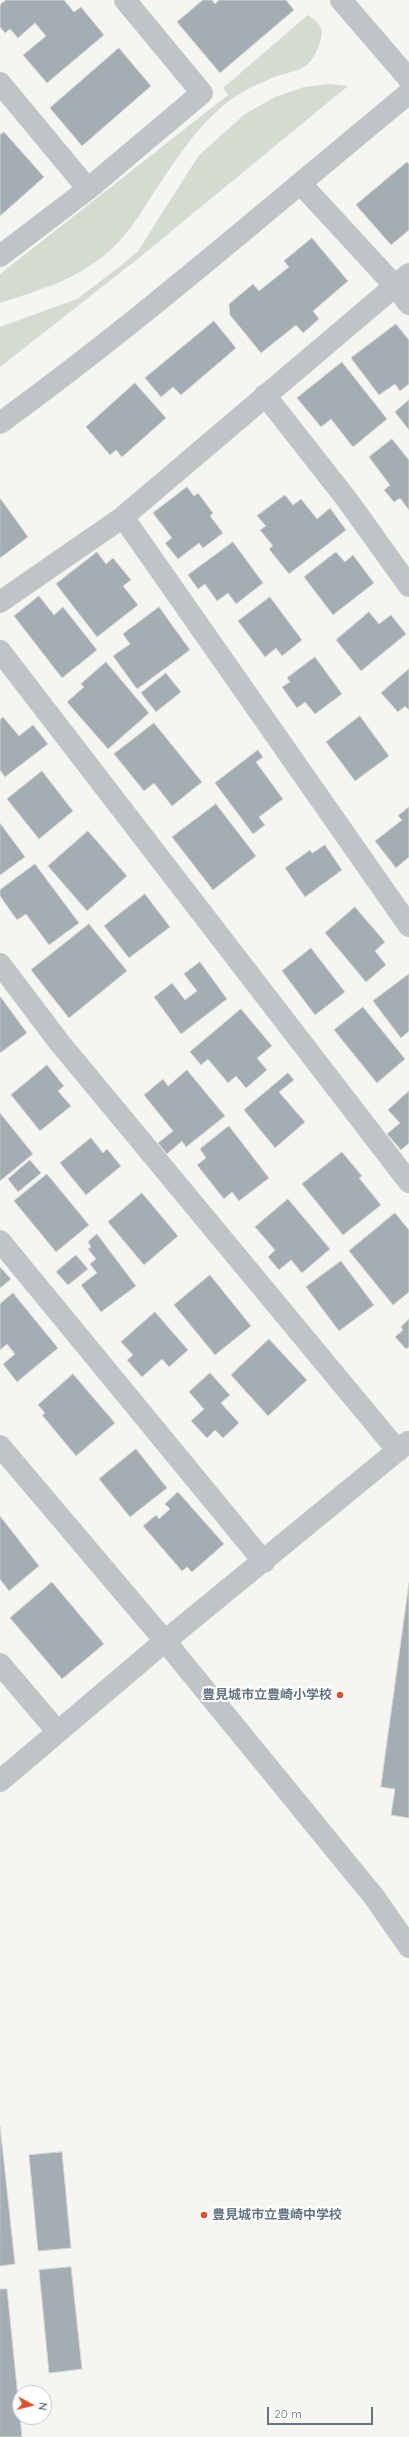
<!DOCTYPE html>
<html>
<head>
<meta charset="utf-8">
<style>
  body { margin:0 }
  #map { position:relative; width:409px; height:2437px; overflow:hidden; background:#f5f5f1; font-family:Quicksand,sans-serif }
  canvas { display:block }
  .north { position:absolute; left:12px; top:2385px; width:40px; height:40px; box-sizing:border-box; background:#fff; border:1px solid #c1c8cd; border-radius:50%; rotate:97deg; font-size:11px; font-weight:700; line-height:16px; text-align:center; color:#657581 }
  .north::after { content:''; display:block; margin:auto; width:14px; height:18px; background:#da522c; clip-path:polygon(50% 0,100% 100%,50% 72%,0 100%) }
  .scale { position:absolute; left:267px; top:2407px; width:106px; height:18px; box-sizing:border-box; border:2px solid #657581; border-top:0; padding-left:5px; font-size:12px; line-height:14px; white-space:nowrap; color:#657581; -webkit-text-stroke:3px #fff; paint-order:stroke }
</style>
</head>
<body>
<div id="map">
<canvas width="409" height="2437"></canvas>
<div class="north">N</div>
<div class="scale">20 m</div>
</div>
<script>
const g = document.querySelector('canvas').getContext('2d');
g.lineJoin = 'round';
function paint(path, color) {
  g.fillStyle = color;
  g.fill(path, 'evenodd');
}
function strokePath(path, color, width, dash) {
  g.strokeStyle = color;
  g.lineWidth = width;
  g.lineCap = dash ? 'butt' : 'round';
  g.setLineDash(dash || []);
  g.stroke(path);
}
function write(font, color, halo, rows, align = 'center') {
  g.font = font + ' Quicksand,"Noto Sans JP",sans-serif';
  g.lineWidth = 4;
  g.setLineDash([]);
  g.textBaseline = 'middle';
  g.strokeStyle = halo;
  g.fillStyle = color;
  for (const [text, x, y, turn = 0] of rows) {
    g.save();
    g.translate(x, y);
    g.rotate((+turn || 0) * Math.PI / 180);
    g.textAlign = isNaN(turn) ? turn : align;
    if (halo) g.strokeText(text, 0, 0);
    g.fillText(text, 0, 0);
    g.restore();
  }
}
const green = new Path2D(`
  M308,15C312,18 319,23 321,28C324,36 317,52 312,59C304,72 285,72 272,78C255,85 239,93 225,104C195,129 174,162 153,194C140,214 127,236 108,252C76,280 40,290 0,303V274L228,95L223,88Z
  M329,84L348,86L140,257L0,367V327L77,299L123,264L138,251L199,155L245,114L275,97L304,87Z`);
const building = new Path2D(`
  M6,0H64L74,12L81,7L104,35L47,83L23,55L46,36L35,23L18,38L10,29L5,33L0,27V5Z
  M203,0H212L215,4L219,0H286L294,10L220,73L177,22Z
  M119,48L151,86L82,146L50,108Z
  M4,132L44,177L0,216V135Z
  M407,162L409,164V230L391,245L356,205Z
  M312,238L348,281L313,311L319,319L303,333L296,325L261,353L230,315L229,304L253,284L259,291L289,267L284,261Z
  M214,321L236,348L181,395L173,387L161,397L145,378Z
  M396,324L409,340V384L400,391L395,384L379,395L351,358Z
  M342,362L387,419L353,447L331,419L321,427L297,398Z
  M135,383L166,418L122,457L116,450L110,455L86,427Z
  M409,400V430L395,412Z
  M392,439L409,460V510L400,498L394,502L384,490L390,485L369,457Z
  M187,487L194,496L198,493L213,513L210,516L223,533L203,548L199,543L178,559L165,543L172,538L153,513Z
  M285,495L293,505L301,499L317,519L330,508L346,530L289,574L269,549L273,546L260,530L266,526L257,516Z
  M0,498L28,537L0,558Z
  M233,542L263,583L236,604L228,593L217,601L205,584L198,589L188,575Z
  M97,552L106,564L113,558L131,580L123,586L138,605L97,637L56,584Z
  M336,552L345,562L353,555L374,583L333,615L304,577Z
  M39,596L54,615L63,607L97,650L62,678L14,616Z
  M270,597L302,640L282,656L276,648L265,657L238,621Z
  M159,607L190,650L137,689L113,656L130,644L123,634Z
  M369,612L379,624L391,615L406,634L361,671L336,640Z
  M315,657L342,694L315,714L305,702L297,708L282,687L290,682L287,678Z
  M106,662L149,713L108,749L67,702L84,687L81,684Z
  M409,669V710L405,706L398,712L381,693Z
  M166,673L181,692L156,712L141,693Z
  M360,716L389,756L355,781L326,742Z
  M3,717L19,736L33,725L48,744L5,777L0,770V720Z
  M154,723L202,782L172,806L154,783L144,791L114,754Z
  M258,750L263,757L256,762L283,799L259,817L265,825L253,834L215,783Z
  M42,771L73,811L39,839L7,799Z
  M216,804L256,856L213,890L172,837Z
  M409,807V857L396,868L375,841L402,820L398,816Z
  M0,823L25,857L0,875Z
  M88,831L127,876L87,911L48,866Z
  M325,845L342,870L305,897L285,868L310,850L312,853Z
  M35,864L79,923L49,945L26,914L17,920L0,896V890Z
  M145,894L170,927L129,958L104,926Z
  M355,907L385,942L375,951L386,965L366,982L325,933Z
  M89,924L127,971L69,1018L31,970Z
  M311,948L345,992L315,1015L282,971Z
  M200,962L227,999L181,1034L154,997L172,983L185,1000L197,991L184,974Z
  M409,974V1031L401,1038L373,1001Z
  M0,996L27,1033L0,1053Z
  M363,1007L405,1059L377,1083L334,1030Z
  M241,1009L272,1046L257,1058L267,1070L246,1088L236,1076L228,1083L208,1059L201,1065L190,1052Z
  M47,1065L64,1086L58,1091L71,1106L40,1131L11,1095Z
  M187,1070L225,1116L186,1147L182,1141L167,1154L158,1143L173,1131L144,1095L163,1079L168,1086Z
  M288,1073L294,1080L279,1092L305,1122L275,1148L244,1110Z
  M409,1091V1143L401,1150L387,1134L400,1123L388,1110Z
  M0,1113L33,1154L0,1181Z
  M229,1126L269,1178L239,1201L232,1192L224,1199L197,1165L206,1158L200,1149Z
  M91,1138L103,1153L107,1149L121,1166L86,1195L60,1163Z
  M342,1152L362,1176L359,1178L381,1205L343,1235L302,1184Z
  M30,1160L41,1173L18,1192L8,1179Z
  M47,1174L89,1225L56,1252L14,1201Z
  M142,1193L178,1236L144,1265L108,1222Z
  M288,1199L330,1249L302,1273L291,1260L279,1270L268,1257L275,1250L255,1227Z
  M395,1213L409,1230V1292L393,1305L349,1251Z
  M97,1234L136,1286L101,1312L81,1285L97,1273L90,1264L96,1259L88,1249L91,1247L88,1242Z
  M76,1255L88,1269L68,1285L56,1272Z
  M341,1261L374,1305L339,1331L306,1287Z
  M0,1267L11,1279L0,1288Z
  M210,1275L251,1326L215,1355L174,1305Z
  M13,1293L58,1348L17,1382L3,1364L15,1354L7,1344L0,1350V1304Z
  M155,1312L188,1350L169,1367L162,1359L142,1377L127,1360L133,1355L121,1342Z
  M409,1319V1347L406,1349L395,1337L403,1330L401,1327Z
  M269,1339L307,1380L268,1416L231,1375Z
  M210,1373L230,1395L221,1403L239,1423L223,1438L215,1430L207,1438L191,1421L204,1409L189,1392Z
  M73,1374L115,1423L76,1456L42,1415L45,1413L38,1405Z
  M136,1449L167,1488L130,1517L99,1479Z
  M178,1492L224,1544L192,1572L187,1567L182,1571L143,1526L156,1515L159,1519L170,1509L165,1504Z
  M0,1516L39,1566L9,1591L0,1579Z
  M52,1582L104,1644L62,1679L10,1618Z
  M409,1583V1818L391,1815L395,1789L381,1787Z
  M0,2126L15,2264L0,2266Z
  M62,2152L71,2248L38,2251L29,2155Z
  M71,2267L82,2369L49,2373L39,2270Z
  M0,2289H7L22,2437H0Z`);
const minor = new Path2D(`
  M341,0L409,79
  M0,83L88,189
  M301,184L395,286L409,304
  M0,256L88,189L202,93L125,0
  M265,395L348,501L409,586
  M0,423C142,320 274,204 409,93
  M123,517L409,926
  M0,602L123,517L409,274
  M0,651L409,1182
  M0,964L59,1042L398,1451
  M0,1241L264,1562
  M0,1446L165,1641L375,1898L409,1947
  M0,1664L57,1731
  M0,1781L165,1641L408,1442`);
const markers = [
  [340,1695,4,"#da522c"],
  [204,2215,4,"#da522c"]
];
const poiNames = [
  ["豊見城市立豊崎小学校",332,1695],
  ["豊見城市立豊崎中学校",212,2215,"left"]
];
paint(green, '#d6dbd2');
paint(building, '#a4adb2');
strokePath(building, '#d6d6d4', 1);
strokePath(minor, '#c0c4c7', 22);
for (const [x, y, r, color] of markers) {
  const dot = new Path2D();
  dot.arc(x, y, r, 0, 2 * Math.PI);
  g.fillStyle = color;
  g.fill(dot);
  strokePath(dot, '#fff', 1.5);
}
write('bold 13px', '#657581', '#fff', poiNames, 'right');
</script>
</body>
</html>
